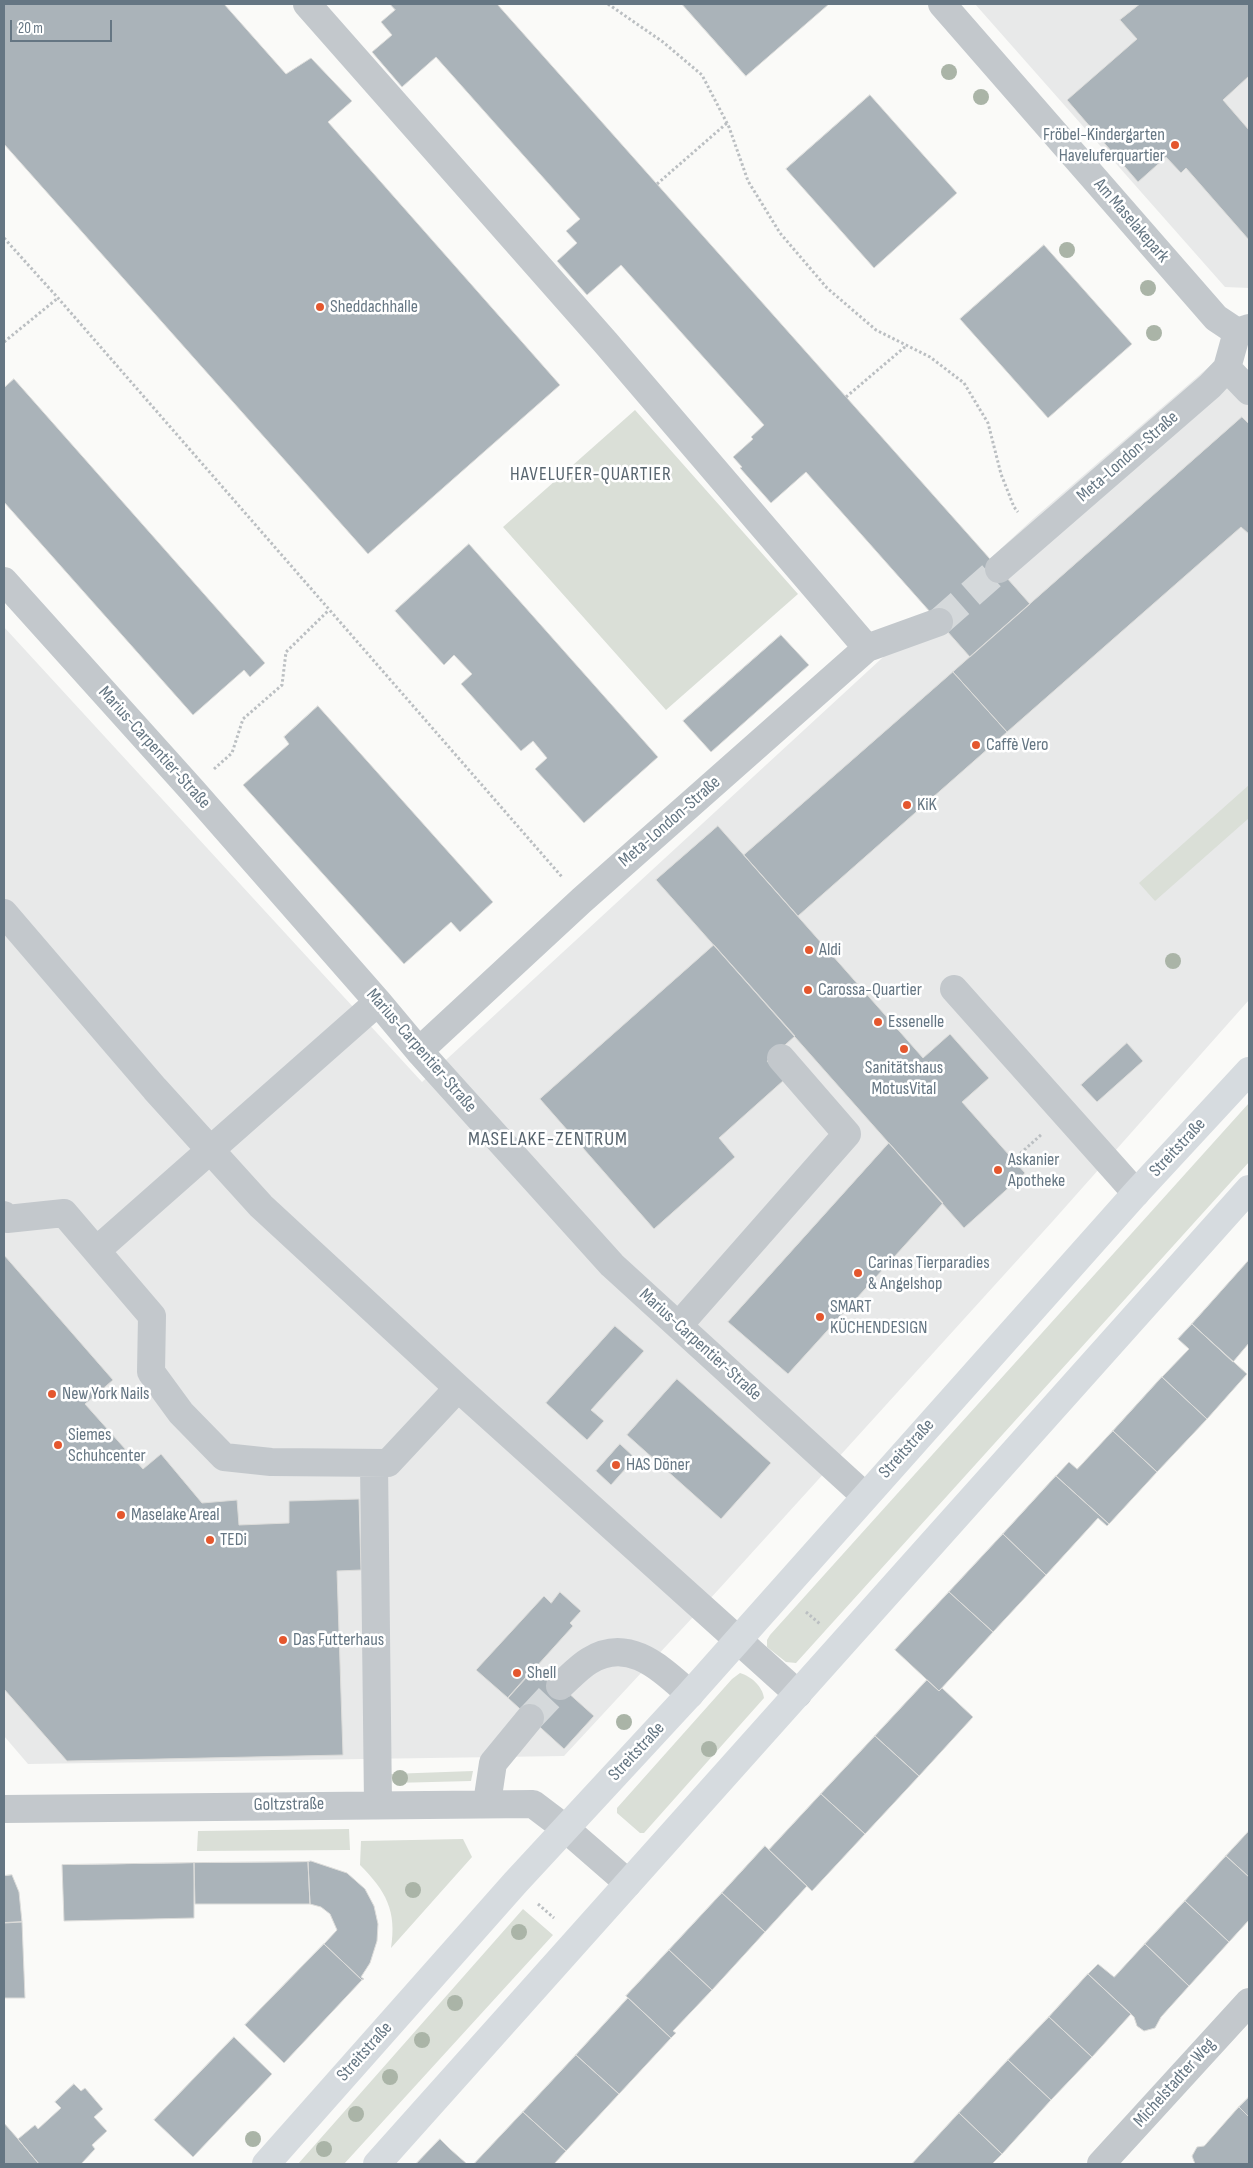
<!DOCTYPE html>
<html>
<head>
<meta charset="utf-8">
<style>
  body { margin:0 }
  #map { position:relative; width:1253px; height:2168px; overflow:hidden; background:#fafaf8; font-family:"Sofia Sans Condensed",sans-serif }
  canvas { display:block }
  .frame { position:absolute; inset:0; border:5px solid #657683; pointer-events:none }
  .scale { position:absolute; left:10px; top:20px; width:102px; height:22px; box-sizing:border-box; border:2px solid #657683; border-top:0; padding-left:6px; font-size:15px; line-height:18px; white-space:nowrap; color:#657683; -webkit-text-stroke:4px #fff; paint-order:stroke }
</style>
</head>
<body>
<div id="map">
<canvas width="1253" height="2168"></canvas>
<div class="frame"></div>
<div class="scale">20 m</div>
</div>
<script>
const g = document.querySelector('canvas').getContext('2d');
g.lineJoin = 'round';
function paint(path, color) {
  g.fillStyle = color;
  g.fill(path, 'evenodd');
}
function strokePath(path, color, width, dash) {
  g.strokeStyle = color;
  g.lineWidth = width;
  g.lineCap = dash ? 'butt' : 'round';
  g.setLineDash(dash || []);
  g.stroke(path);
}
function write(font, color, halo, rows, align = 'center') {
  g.font = font + ' "Sofia Sans Condensed",sans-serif';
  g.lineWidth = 5;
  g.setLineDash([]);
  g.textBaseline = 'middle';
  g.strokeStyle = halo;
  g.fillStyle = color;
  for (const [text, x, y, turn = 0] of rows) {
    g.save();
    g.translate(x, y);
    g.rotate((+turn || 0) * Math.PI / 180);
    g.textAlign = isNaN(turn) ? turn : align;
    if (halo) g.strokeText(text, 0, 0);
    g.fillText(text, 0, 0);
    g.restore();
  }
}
const built = new Path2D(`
  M975,4H1249V288L1225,287Z
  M1211,365L1249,399V1000L1052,1222L719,1589L564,1756L28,1764L4,1736V627L422,1082L1034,518Z`);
const green = new Path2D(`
  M635,410L798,594L666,710L503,527Z
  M1249,785V818L1155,901L1139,883Z
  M1249,1103V1162L796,1663L786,1662L767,1647V1640L770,1635Z
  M740,1673C751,1676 763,1687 764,1698L644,1833H640L617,1813V1808L732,1679Z
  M473,1771L471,1781L393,1783L390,1774Z
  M349,1829L350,1850L197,1851L198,1831Z
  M463,1839L472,1857L391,1948C397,1911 386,1891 360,1865L361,1841Z
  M523,1909L553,1935L344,2164H298Z`);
const building = new Path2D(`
  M4,4H224L286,74L311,58L352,101L328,122L560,385L368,554L4,144Z
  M390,4H497L1030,604L970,657L806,472L771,503L740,468L742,467L733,457L753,439L751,437L764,425L621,265L587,295L557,261L577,243L566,231L580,219L436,57L402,87L372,52L392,35L381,22L395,10Z
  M682,4H829L746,76Z
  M1140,4H1249V76L1223,100L1249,130V240L1186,168L1181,173L1166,157L1138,182L1067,100L1137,39L1120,20Z
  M870,95L957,193L874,268L786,169Z
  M1044,245L1132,344L1048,418L960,319Z
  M14,379L265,663L250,677L244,670L193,715L4,502V388Z
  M1242,417L1249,424V534L1241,527L1007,732L953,672Z
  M469,544L658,757L584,823L535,769L547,758L533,741L521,751L461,684L472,674L454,655L444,665L395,611Z
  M781,635L809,665L711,752L683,721Z
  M953,672L1007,732L798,916L744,855Z
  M318,706L493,902L460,932L451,922L404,964L243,785L289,744L284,737Z
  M718,826L923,1058L950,1034L989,1078L962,1102L1025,1173L964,1228L656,880Z
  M714,945L795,1036L767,1061L784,1080L719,1138L735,1157L654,1229L540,1099Z
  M1127,1043L1143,1061L1097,1102L1081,1085Z
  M889,1143L943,1203L788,1374L728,1322Z
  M4,1255L113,1380L85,1404L143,1469L161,1454L202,1503L237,1500L239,1525L289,1523V1501L359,1499L361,1570L337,1571L343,1755L67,1761L4,1689Z
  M1249,1260V1343L1233,1362L1192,1324Z
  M1192,1324L1247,1374L1207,1419L1162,1377L1189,1349L1178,1339Z
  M615,1326L644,1351L591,1410L604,1421L587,1440L546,1403Z
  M1162,1377L1207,1419L1157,1472L1113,1431Z
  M677,1379L771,1463L721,1519L627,1435Z
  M1113,1431L1157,1472L1109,1524L1056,1476L1069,1462L1077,1469Z
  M620,1444L635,1458L611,1485L596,1471Z
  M1056,1476L1109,1524L1107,1526L1098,1518L1046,1575L1003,1534Z
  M1003,1534L1046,1575L993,1632L949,1592Z
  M560,1592L581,1611L570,1623L573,1626L508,1698L476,1670L544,1596L551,1603Z
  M949,1592L993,1632L939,1691L895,1650Z
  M537,1665L594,1716L564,1749L508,1698Z
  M927,1680L939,1691L942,1688L973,1717L919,1776L875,1736Z
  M875,1736L919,1776L865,1834L821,1794Z
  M821,1794L865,1834L812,1891L769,1850Z
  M1249,1831V1877L1226,1856Z
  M765,1846L807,1886L765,1932L722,1893Z
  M1226,1856L1249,1877V1920L1229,1942L1185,1901Z
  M311,1861L347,1873L365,1889L374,1906L378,1924L377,1941L370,1963L361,1977L364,1979L362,1980L324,1944L337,1930L330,1914L321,1907L310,1904L308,1862Z
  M308,1862L310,1904H195L194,1863Z
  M194,1863V1918L64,1921L62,1865Z
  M12,1875L19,1892L22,1922L4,1923V1876Z
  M722,1893L765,1932L712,1990L669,1950Z
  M1185,1901L1229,1942L1189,1986L1145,1944Z
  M22,1922L25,1998H4V1923Z
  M324,1944L362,1980L284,2063L245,2025Z
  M1145,1944L1189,1986L1161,2017L1155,2028L1144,2031L1137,2026L1134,2017L1088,1974L1098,1964L1114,1977Z
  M669,1950L712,1990L673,2031L676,2033L671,2038L626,1996Z
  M1088,1974L1131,2014L1092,2057L1049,2017Z
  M628,1998L671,2038L619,2094L576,2055Z
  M1049,2017L1092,2057L1051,2100L1008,2060Z
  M234,2037L272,2074L193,2157L154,2120Z
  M576,2055L619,2094L566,2151L523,2112Z
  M1008,2060L1051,2100L1002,2154L959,2113Z
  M74,2084L81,2091L85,2088L103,2109L94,2117L107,2131L92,2145L95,2149L81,2164H39L18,2139L35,2125L38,2129L61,2108L55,2102Z
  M1249,2097V2117L1239,2107Z
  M1239,2107L1249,2117V2164H1195L1192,2156L1197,2147L1204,2146Z
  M523,2112L566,2151L554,2164H474Z
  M959,2113L1002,2154L992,2164H912Z
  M4,2123L18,2139L39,2164H4Z
  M440,2139L450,2149L467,2164H416Z`);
const minorTunnel = new Path2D(`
  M939,622L999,569
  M530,1718L560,1686`);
const path = new Path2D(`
  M608,4L663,42L702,75L729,127L748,181L780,233L827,288L876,330L930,357L964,383L988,423L1001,474L1014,507L1018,512
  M657,184L727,123
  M4,238L58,298L562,877
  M4,342L58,298
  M846,397L906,346
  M214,769L232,753L243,719L282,685L286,652L329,610
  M1013,1160L1042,1134
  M806,1612L820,1624
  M538,1904L554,1918`);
const minor = new Path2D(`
  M307,4L606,343L867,648
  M942,4L1216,318L1237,332L1249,328
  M1227,368L1249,391
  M999,569L1210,386L1227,368L1237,332
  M4,581L192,790L378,1002L419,1051L612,1265L865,1496
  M4,913L155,1089L261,1206L458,1388L798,1694
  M954,989L1136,1193
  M419,1051L582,900L867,648L939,622
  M4,1215L7,1219L64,1213L152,1316L151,1372L181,1413L224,1457L271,1462L388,1463L458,1388
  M97,1250L378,1002
  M679,1325L847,1134L781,1058
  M374,1463L378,1804
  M560,1686C569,1678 579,1667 589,1661C629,1636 661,1669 690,1694
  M487,1803L493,1763L530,1718
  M4,1809L533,1804L566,1829L628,1883
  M1101,2164L1249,2002`);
const major = new Path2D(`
  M266,2164L515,1883L690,1694L1136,1193L1249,1071
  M377,2164L1249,1189`);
const trees = [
  [949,72],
  [981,97],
  [1067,250],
  [1148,288],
  [1154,333],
  [1173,961],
  [624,1722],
  [709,1749],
  [400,1778],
  [413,1890],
  [519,1932],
  [455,2003],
  [422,2040],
  [390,2077],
  [356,2114],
  [253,2139],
  [324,2149]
];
const markers = [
  [1175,145,5,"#e4572e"],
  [320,307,5,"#e4572e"],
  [976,745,5,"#e4572e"],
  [907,805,5,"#e4572e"],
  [809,950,5,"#e4572e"],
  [808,990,5,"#e4572e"],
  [878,1022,5,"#e4572e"],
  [904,1049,5,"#e4572e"],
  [998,1170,5,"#e4572e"],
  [858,1273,5,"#e4572e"],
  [820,1317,5,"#e4572e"],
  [52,1394,5,"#e4572e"],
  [58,1445,5,"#e4572e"],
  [616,1465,5,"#e4572e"],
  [121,1515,5,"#e4572e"],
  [210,1540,5,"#e4572e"],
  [283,1640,5,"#e4572e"],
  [517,1673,5,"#e4572e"]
];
const poiNames = [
  ["Fröbel-Kindergarten",1165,135,"right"],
  ["Haveluferquartier",1165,156,"right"],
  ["Sheddachhalle",330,307],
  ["Caffè Vero",986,745],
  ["KiK",917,805],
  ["Aldi",819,950],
  ["Carossa-Quartier",818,990],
  ["Essenelle",888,1022],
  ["Sanitätshaus",904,1068,"center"],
  ["MotusVital",904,1089,"center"],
  ["Askanier",1008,1160],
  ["Apotheke",1008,1181],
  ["Carinas Tierparadies",868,1263],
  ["& Angelshop",868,1284],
  ["SMART",830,1307],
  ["KÜCHENDESIGN",830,1328],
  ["New York Nails",62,1394],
  ["Siemes",68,1435],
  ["Schuhcenter",68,1456],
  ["HAS Döner",626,1465],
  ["Maselake Areal",131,1515],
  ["TEDi",220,1540],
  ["Das Futterhaus",293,1640],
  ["Shell",527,1673]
];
const streetNames = [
  ["Am Maselakepark",1131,221,49],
  ["Meta-London-Straße",1128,457,-41],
  ["Marius-Carpentier-Straße",154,748,48],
  ["Meta-London-Straße",670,822,-41],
  ["Marius-Carpentier-Straße",421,1051,49],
  ["Streitstraße",1178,1148,-47],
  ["Marius-Carpentier-Straße",700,1345,42],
  ["Streitstraße",907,1449,-48],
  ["Streitstraße",637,1752,-47],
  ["Goltzstraße",289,1805,-1],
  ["Streitstraße",365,2052,-48],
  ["Michelstadter Weg",1175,2083,-48]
];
const neighbourhoodNames = [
  ["HAVELUFER-QUARTIER",591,475]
];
const quarterNames = [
  ["MASELAKE-ZENTRUM",548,1140]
];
paint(built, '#e8e9e9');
paint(green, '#dadfd7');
paint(building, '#aab3b9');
strokePath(building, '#dcdcda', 1);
strokePath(minorTunnel, '#d5d9db', 28, [28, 14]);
strokePath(path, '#bbbfc2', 3, [2.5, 2.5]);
strokePath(minor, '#c3c8cc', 28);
strokePath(major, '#d6dbdf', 28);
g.fillStyle = '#aab4a7';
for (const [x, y] of trees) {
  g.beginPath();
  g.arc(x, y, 8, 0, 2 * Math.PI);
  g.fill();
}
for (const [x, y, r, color] of markers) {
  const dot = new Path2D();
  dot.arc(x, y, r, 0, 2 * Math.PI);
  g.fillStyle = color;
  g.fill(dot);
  strokePath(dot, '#fff', 2);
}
write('18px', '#657683', '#fff', poiNames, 'left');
write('18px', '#657683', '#fff', streetNames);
g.letterSpacing = '1px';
write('19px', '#57646e', '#fff', neighbourhoodNames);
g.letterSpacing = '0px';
g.letterSpacing = '1px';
write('20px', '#57646e', '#fff', quarterNames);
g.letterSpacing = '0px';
</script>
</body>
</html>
